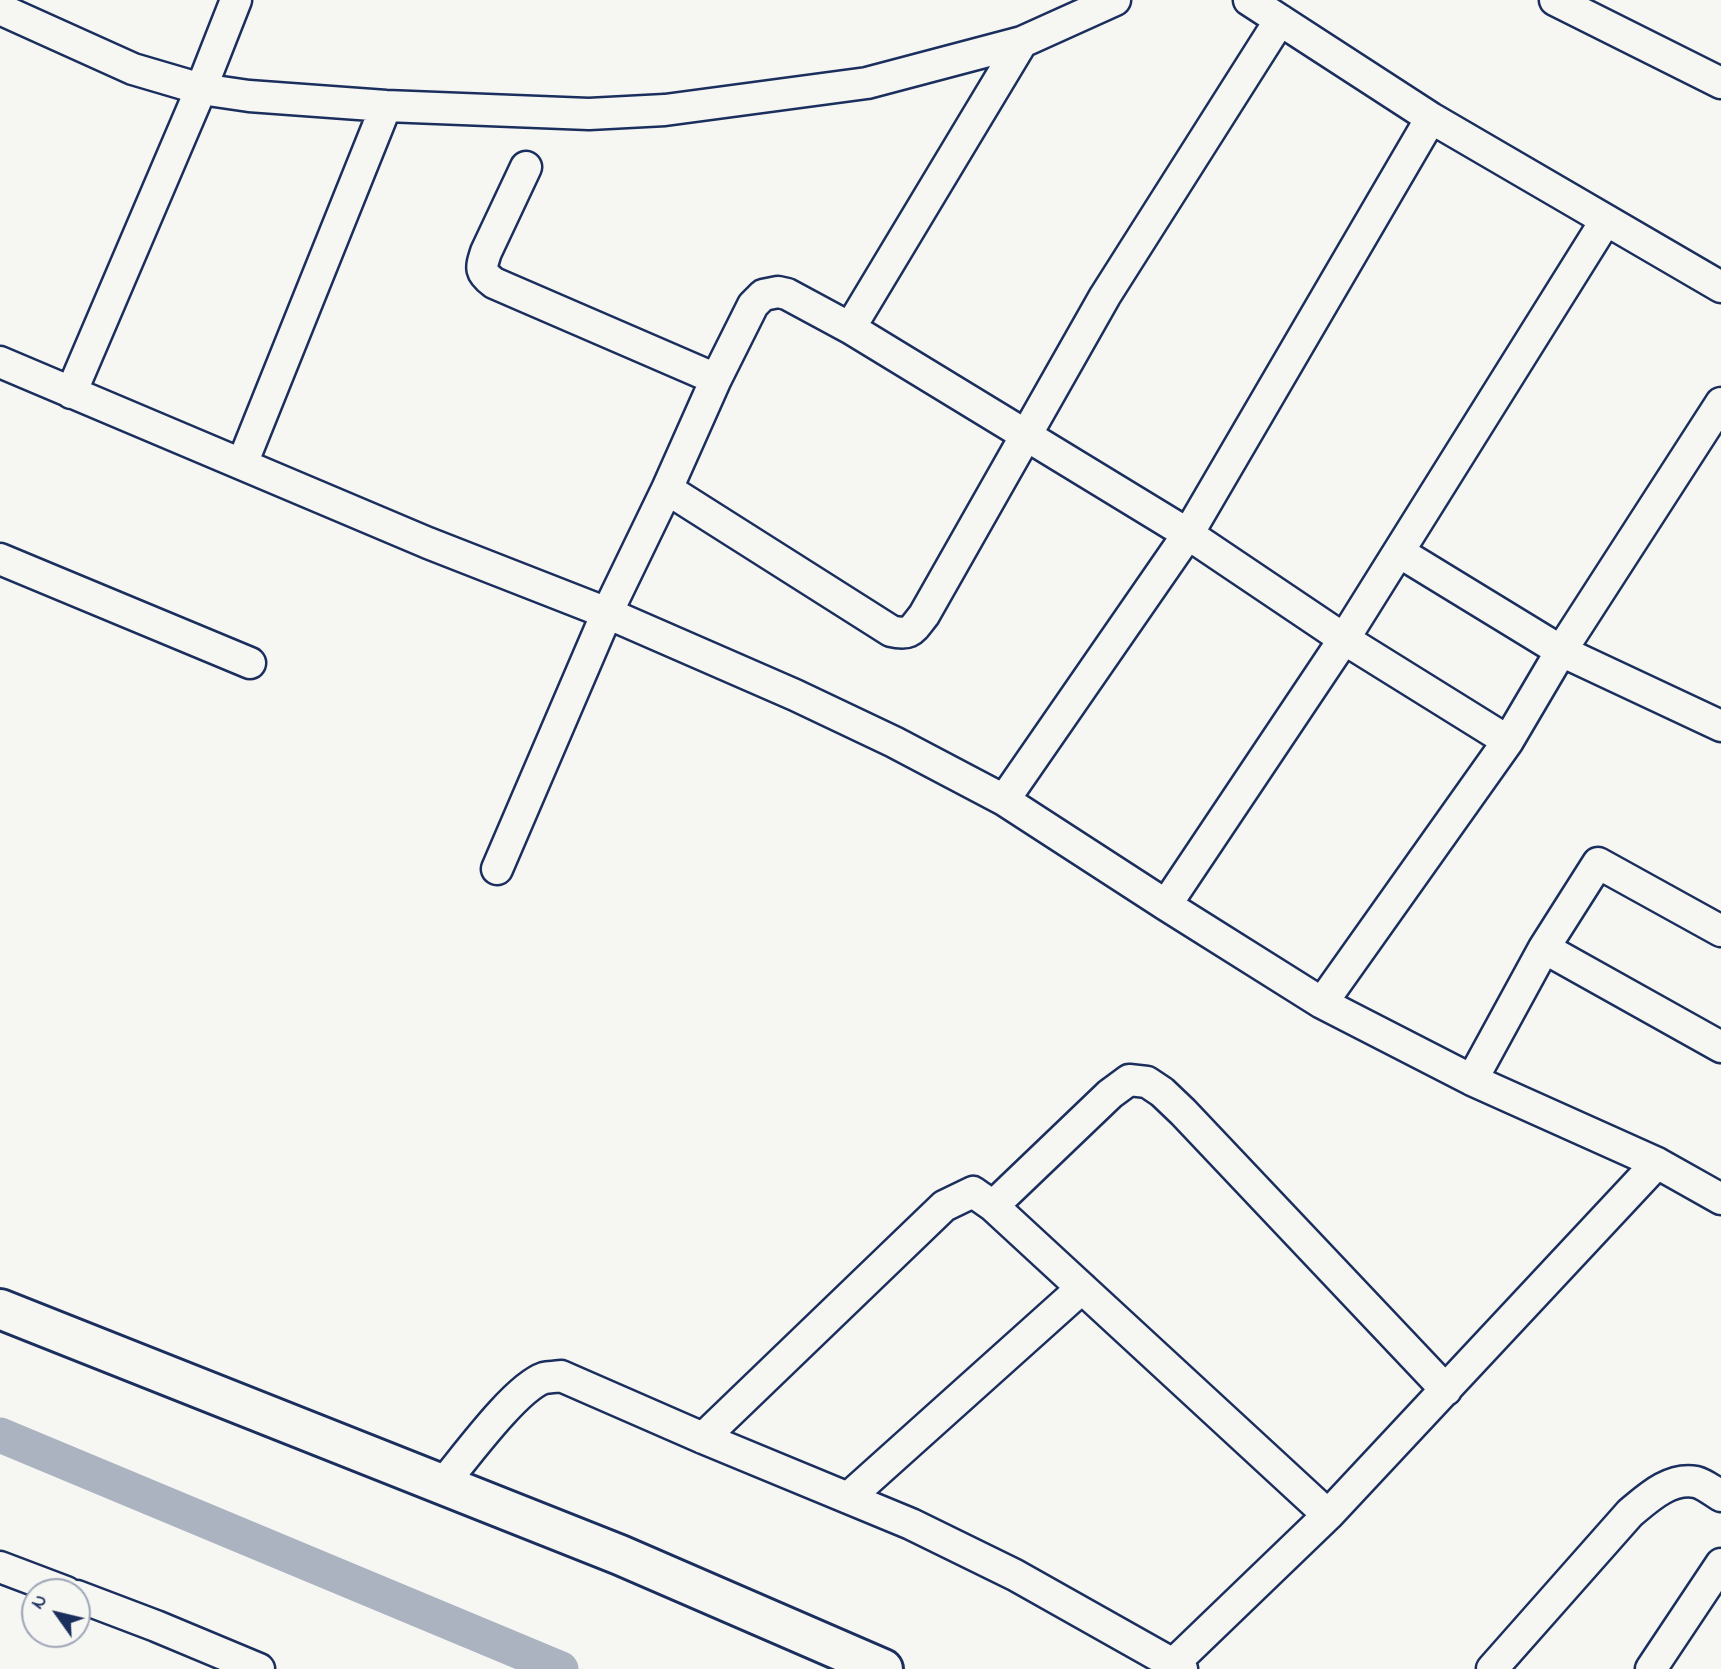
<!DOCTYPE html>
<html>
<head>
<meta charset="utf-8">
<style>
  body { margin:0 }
  #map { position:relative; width:1721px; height:1669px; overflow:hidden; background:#f6f6f2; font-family:"Indie Flower",sans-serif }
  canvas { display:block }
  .north { position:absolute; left:21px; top:1578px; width:70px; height:70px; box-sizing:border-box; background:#f6f6f2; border:2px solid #9ea6b7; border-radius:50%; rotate:304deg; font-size:19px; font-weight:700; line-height:28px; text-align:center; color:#1b2f5e }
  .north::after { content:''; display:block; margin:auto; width:24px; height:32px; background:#1b2f5e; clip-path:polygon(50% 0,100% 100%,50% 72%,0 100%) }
</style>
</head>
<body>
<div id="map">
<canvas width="1721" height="1669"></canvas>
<div class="north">N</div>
</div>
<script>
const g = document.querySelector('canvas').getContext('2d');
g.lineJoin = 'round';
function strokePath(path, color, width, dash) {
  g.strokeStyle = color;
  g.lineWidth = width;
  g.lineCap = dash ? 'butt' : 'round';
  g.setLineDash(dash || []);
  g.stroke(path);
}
const canal = new Path2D(`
  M0,1435L561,1669`);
const minor = new Path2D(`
  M1249,0L1431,118L1721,287
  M1555,0L1721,83
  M0,9L133,69L201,89L249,96L386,106L589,114L665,110L867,83L1022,42L1115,0
  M526,167L486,252C481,268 479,272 494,283L716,379
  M850,328L1022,42
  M0,362L428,543L607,613L795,695L894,742L1004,800L1166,905L1322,1003L1472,1080L1657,1163L1721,1199
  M71,393L201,89L236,0
  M242,464L386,106
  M667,489L891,631C911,636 912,630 924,615L1105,296L1280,20
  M1399,552L1561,651L1721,726
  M0,559L250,663
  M1004,800L1188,534L1431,118
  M497,869L607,613L667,489L716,379L753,305L763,295L778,292L787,294L850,328L1188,534L1344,639L1508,741
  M1166,905L1344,639L1606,220
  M1544,948L1721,1047
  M1322,1003L1508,741L1561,651L1721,403
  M1472,1080L1544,948L1598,863L1721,931
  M993,1206L1110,1094L1129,1080L1147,1082L1162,1092L1183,1112L1446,1390
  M703,1438L944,1206L973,1192L993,1206L1328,1515
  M442,1485C464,1459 515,1388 544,1378C549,1377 556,1377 561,1376L703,1438L911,1524L1015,1575L1182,1669
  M848,1498L1082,1288
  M0,1567L66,1592
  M77,1596L156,1626L259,1669
  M1168,1669L1328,1515L1657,1163
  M1492,1669L1630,1513C1648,1498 1670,1477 1696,1482C1704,1484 1713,1491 1721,1496
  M1651,1669L1721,1564`);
const secondary = new Path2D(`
  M0,1309L620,1555L883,1669`);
strokePath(canal, '#abb2c0', 35);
strokePath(minor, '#1b2f5e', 35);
strokePath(secondary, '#1b2f5e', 44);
strokePath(minor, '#f6f6f2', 30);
strokePath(secondary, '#f6f6f2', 38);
</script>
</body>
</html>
